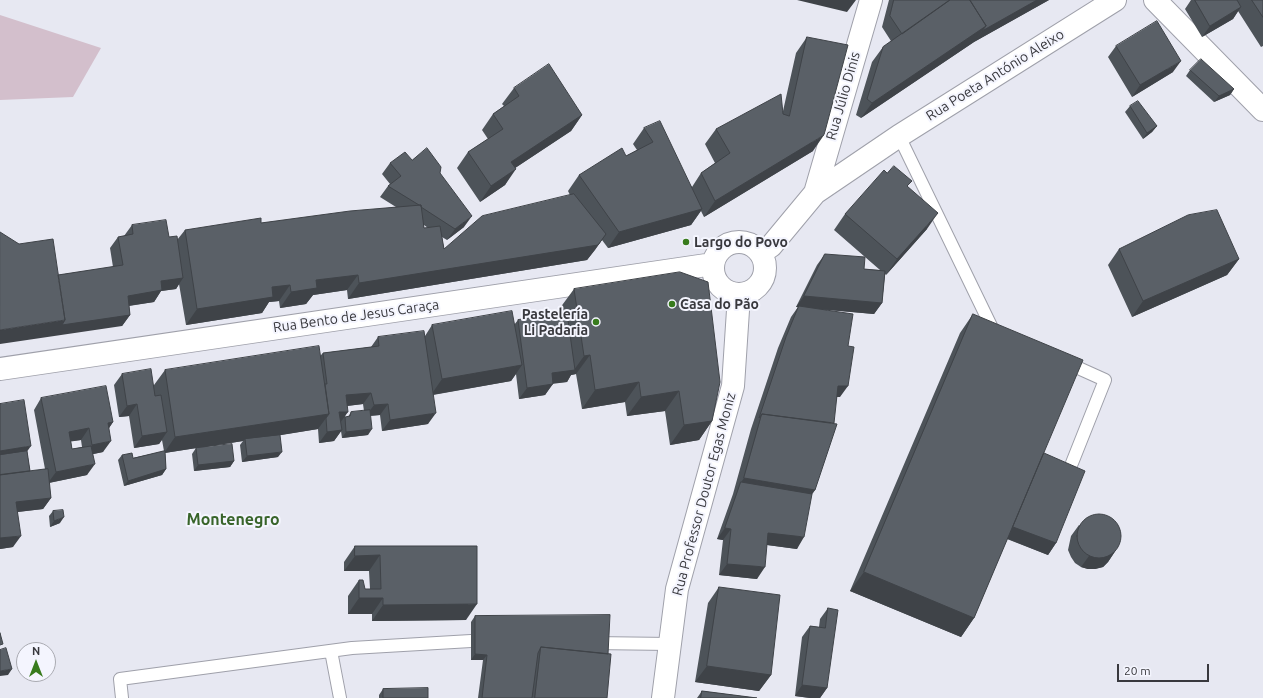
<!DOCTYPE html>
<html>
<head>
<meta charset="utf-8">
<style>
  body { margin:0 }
  #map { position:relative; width:1263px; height:698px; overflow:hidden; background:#e7e8f2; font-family:Ubuntu,sans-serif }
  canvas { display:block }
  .north { position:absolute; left:16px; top:642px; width:40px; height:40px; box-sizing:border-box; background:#f4f5fe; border:1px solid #a9aab1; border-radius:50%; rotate:0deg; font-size:11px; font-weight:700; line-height:16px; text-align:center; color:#39393e }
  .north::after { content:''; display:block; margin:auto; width:14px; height:18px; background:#387b1d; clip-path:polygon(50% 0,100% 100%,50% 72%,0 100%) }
  .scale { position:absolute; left:1117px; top:664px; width:92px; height:18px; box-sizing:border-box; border:2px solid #39393e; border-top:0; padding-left:5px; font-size:12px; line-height:14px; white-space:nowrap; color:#39393e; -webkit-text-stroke:3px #f4f5fe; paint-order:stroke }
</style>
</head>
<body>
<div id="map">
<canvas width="1263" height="698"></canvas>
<div class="north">N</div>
<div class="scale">20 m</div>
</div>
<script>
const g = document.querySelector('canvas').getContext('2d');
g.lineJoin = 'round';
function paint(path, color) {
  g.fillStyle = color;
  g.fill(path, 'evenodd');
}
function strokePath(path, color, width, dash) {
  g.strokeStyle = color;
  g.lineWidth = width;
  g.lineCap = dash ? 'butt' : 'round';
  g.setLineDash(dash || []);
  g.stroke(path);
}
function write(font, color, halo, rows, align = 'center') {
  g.font = font + ' Ubuntu,sans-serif';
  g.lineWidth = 4;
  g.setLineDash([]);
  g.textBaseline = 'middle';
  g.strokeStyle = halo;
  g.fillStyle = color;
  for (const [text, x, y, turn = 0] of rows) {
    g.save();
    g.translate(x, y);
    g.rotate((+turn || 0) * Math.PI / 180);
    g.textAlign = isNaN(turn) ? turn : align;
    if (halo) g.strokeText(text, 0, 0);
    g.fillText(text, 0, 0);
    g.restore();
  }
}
const green = new Path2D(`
  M0,15L101,48L73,97L0,100Z`);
const service = new Path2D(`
  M899,136L993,330L997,332
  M1065,362L1105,380L1072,463
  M593,643L670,644
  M331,651L340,698
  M122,698L120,679L352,648L471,641H487`);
const minor = new Path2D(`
  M1155,0L1263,110
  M815,193L871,0
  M713 268a26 26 0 1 1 52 0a26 26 0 1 1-52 0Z
  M761,253L771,246L815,193L899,136L1115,0
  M0,369L713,264
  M663,698L677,589L733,386L739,295`);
const wall = new Path2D(`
  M889,0H1049L974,42L861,118L856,115L872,62L883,47L891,41L882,27Z
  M1191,0H1263V46L1261,47L1238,11L1233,19L1202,37L1185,9Z
  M807,37L813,151L704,217L701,211L691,225L608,248L602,240L587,260L348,299L347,290L313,295L306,304L280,308L279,301L269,302L262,313L186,325L179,284L176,289L161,291L154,302L129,306L130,315L122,326L58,275L113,267L110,248L118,237L124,236L132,225L177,240L185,230L261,223L396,207L380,197L388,186L390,184L382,174L390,163L412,160L440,173L464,227L447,240L442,237L444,249L570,195L568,191L579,175L626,156L637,150L633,144L644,128L692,187L701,173L715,163L705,144L716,129L783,111L796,53ZM424,225L428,228H424Z
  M1116,46L1173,72L1132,97L1108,57Z
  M1190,70L1234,89L1230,95L1214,102L1186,76Z
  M514,88L582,115L571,131L515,168L505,185L480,202L457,168L468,152L488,139L482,130L493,114L504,106L502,104Z
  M1130,106L1157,126L1152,132L1143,139L1125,112Z
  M887,173L908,187L927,229L886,275L885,274L882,303L874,314L827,310L840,397H837L815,490L812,494L797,549L767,545L757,579L719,575L723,540L717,539L733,494L751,429L778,348L791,317L798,307H796L817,265L825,254L864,269L880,270L834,230L845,214Z
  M1119,249L1239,259L1227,275L1132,317L1108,265Z
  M574,289L712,421L699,440L670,445L665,411L627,416L625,402L582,409L576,374L571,375L567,382L553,383L545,395L519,399L516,374L511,381L433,395L428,424L382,431L380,415L370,416L368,435L342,438L341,431L334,441L319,443L318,429L280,435L278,457L242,462L240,445L243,441L206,447L234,461L230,467L194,471L192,454L196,448L165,453L166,469L162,475L124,486L118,460L122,455L133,458L164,451L162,440L159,444L134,448L129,416L119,417L114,385L122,374L154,385L165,370L320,356L323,353L371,347L378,337L425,336L432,325H514L518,320L561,314L560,308ZM363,404L364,411L351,412L348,417H345L347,406Z
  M973,314L1044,453L1056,543L1048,555L1007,539L974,618L961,637L850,591L960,333Z
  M41,398L113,422L109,428L103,452L93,454L87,475L49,483L51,498L43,509L18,512L13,547L0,549V404L27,451L30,471L45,469L34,410ZM81,440L82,447L72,449L71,441Z
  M53,511L60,523L50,527L49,516Z
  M1079,525L1116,550L1108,562L1103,567L1095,569H1088L1081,567L1075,563L1071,557L1068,550L1071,536Z
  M355,546H477L466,620L372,621V614H348V596L359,580L365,589H370L369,571H344V562Z
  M719,587L771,675L759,691L695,682L708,603Z
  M828,608L827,688L820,698H810L795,696L802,637L810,626L819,627L820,619Z
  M475,616L608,654L607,698H478L483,660H471V622Z
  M383,689L428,698H379V695Z
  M702,691L757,698H697Z`);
const shadedWall = new Path2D(`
  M797,0H856L847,12Z
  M1037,0H1049L974,42L982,31Z
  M1241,7L1233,19L1202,37L1210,26Z
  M986,26L974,42L861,118L872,103Z
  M1181,61L1173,72L1132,97L1140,85Z
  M1234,89L1230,95L1214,102L1219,96Z
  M582,115L571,131L500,178L511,162Z
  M1157,126L1152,132L1143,139L1147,133Z
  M824,135L813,151L704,217L715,201Z
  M516,169L505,185L480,202L491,186Z
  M702,209L691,225L608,248L619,232Z
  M938,213L927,229L886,275L897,259Z
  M472,216L464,227L447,240L455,229Z
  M606,234L595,250L587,260L348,299L359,283Z
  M1239,259L1227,275L1132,317L1143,301Z
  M358,275L347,290L313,295L306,304L280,308L291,292L316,280Z
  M183,278L176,289L161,291L154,302L120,307L128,296L161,281Z
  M290,285L279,301L269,302L262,313L186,325L197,309L272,287Z
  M804,296L882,303L874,314L798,307L799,306L798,307H796Z
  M130,315L122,326L0,344V330L65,320Z
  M590,355L576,374L571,375L567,382L544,385L552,373L574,370L584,356Z
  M522,365L511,381L431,395L442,379Z
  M639,382L625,402L582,409L595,390Z
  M553,384L545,395L519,399L527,388Z
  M838,386H848L840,397H830Z
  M679,391L665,411L627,416L641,397Z
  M371,393L363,404L338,407L346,395Z
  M137,404L129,416L119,417L127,406Z
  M388,404L380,415L366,416L374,405Z
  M339,412H348L340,423Z
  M436,413L428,424L382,431L390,420Z
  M329,414L318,429L245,441V439L243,441L164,453L175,437Z
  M712,421L699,440L670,445L684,425Z
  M113,422L105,434L108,423Z
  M89,428L81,440L61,443L69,432Z
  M372,429L368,435L342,438L346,432Z
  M342,430L334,441L319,443L327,432Z
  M167,432L159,444L134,448L142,436Z
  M111,441L103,452L84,456L92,445Z
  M31,446L23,457L0,461V451Z
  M282,452L278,457L242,462L247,456Z
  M234,461L230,467L194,471L198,465Z
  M95,464L87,475L48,483L56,472Z
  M166,469L162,475L124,486L128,481Z
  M744,478L815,490L804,506L741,482L733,494Z
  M51,498L43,509L8,513L16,502Z
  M64,517L60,523L50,527L54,521Z
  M1011,526L1056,543L1048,555L1003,537Z
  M725,528L731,529L723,540L717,539Z
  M768,533L804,537L797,549L760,544Z
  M21,536L13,547L0,549V538Z
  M1116,550L1108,562L1103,567L1095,569H1088L1081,567L1089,556Z
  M380,555L369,571H344L355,556Z
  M727,564L765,567L757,579L719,575Z
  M864,572L974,618L961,637L850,591Z
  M359,598H383L372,614H348Z
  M477,604L466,620L372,621L383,605Z
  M475,654L487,655L483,660H471Z
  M707,666L771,675L759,691L695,682Z
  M12,669L8,675L0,676V671Z
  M802,685L827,688L820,698H810L795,696Z`);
const building = new Path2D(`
  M894,0H950L902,34L890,16Z
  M950,0H970L986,26L872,103L867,99L883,47Z
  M970,0H1037L982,31L986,26Z
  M1195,0H1237L1241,7L1210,26Z
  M1252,0H1263V17Z
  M1157,21L1181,61L1140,85L1116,46Z
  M807,37L848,45L824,135L715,201L701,173L730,153L716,129L781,94L783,114L789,116Z
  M1201,59L1234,89L1219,96L1190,70Z
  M549,64L582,115L511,162L516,169L491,186L468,152L503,129L493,114L519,96L514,88Z
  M1138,101L1157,126L1147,133L1130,106Z
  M660,121L702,209L619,232L579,175L622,148L626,156L653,142L644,128Z
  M427,148L441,167L440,173L472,216L455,229L421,207V205H419L388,186L401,176L390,163L405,152L412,160Z
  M894,166L912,181L907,186L938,213L897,259L845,214L884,170L887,173Z
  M574,194L606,234L598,245L359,283L358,275L316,280L317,288L291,292L290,285L272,287L273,297L197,309L185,230L261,218V223L350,211L421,205L424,228L440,226L444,249L482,216Z
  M1217,210L1239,259L1143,301L1119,249L1188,215Z
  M166,220L169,237L177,236L183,278L161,281L162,290L128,296L130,315L62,325L65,320L58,275L123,265L118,237L133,234L132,225Z
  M0,232L19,244L53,239L65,320L0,330Z
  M825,254L865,257L864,269L885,271L882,303L804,296Z
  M680,272L708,282L720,382L712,421L684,425L679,391L641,397L639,382L595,390L590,355L584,356L574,289Z
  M799,306L853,314L848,346L854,347L848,386H838L834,423L762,414L759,418L786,337Z
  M512,311L522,365L442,379L432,325Z
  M567,313L575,370L552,373L553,384L527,388L518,320Z
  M973,314L1083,360L974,618L864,572Z
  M424,331L436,413L390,420L388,404L374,405L371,393L346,395L348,412H339L342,430L327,432L326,418L329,414L325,384H327L323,353L379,346L378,337Z
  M319,346L329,414L175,437L165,370Z
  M151,369L155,396L161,395L167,432L142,436L137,404L127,406L122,374Z
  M106,386L113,422L108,423L111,441L92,445L89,428L69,432L72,449L91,446L95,464L56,472L41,398Z
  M24,400L31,446L0,451V404Z
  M370,410L372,429L346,432L345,417L350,416L351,412Z
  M762,414L837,424L815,490L744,478Z
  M280,435L282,452L247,456L245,439Z
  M232,444L234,461L198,465L196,448Z
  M27,451L30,471L0,475V455Z
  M165,451L166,469L128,481L122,455L132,453L133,458Z
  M1044,453L1085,471L1056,543L1013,527Z
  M48,469L51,498L16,502L21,536L0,538V475Z
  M741,482L812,494L804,537L768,533L765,567L727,564L731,529L725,528Z
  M63,510L64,517L54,521L53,511Z
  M1077 536a22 22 0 1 1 44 0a22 22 0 1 1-44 0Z
  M355,546H477V604L383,605V598H359V580H363L365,589H381L380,555L355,556Z
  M719,587L780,595L771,675L707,666Z
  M828,608L838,610L827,688L802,685L810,626L825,628Z
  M610,615L608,654L541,647L538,653L532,698H482L487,655L475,654V616Z
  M0,633L3,644L0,645Z
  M541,647L611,654L607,698H535Z
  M6,648L12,669L0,671V650Z
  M428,688V698H383V689Z
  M702,691L757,698H701Z`);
const markers = [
  [686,242,4,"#387b1d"],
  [672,304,4,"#387b1d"],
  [596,322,4,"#387b1d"]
];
const streetNames = [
  ["Rua Poeta António Aleixo",995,75,-32],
  ["Rua Júlio Dinis",843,96,-74],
  ["Rua Bento de Jesus Caraça",356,316,-8],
  ["Rua Professor Doutor Egas Moniz",704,494,-75]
];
const poiNames = [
  ["Largo do Povo",694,242],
  ["Casa do Pão",680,304],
  ["Pastelería",588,314,"right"],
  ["Li Padaria",588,330,"right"]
];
const quarterNames = [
  ["Montenegro",233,520]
];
paint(green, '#d3bfcc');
strokePath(service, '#9fa0aa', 14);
strokePath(minor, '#9fa0aa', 24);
strokePath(service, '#fff', 12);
strokePath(minor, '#fff', 22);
paint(wall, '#4d5359');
paint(shadedWall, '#3f4348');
paint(building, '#5a6067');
strokePath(building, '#3f4348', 1);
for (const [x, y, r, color] of markers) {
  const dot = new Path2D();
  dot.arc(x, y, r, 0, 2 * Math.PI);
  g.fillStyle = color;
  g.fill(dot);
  strokePath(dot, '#f4f5fe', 1.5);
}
write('14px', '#39393e', '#f4f5fe', streetNames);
write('bold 14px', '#39393e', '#f4f5fe', poiNames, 'left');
write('bold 16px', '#38642a', '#f4f5fe', quarterNames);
</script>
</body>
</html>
